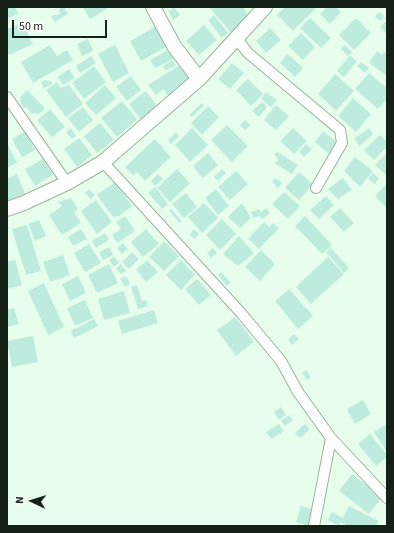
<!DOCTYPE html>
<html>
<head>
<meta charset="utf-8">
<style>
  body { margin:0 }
  #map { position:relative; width:394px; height:533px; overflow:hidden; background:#e6feeb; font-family:"Source Sans 3",sans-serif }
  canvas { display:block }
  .frame { position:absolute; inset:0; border:8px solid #152017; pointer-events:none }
  .north { position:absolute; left:12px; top:481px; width:40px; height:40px; -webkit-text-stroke:3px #fff; paint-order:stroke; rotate:274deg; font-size:11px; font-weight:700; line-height:16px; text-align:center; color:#152017 }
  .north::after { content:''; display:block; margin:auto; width:14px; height:18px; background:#152017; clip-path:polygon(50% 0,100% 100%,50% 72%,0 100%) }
  .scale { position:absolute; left:12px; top:20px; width:95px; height:18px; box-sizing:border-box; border:2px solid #152017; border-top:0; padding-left:5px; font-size:12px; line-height:14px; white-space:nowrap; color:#152017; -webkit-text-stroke:3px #fff; paint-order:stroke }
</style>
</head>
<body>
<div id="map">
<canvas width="394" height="533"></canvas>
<div class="frame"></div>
<div class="north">N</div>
<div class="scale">50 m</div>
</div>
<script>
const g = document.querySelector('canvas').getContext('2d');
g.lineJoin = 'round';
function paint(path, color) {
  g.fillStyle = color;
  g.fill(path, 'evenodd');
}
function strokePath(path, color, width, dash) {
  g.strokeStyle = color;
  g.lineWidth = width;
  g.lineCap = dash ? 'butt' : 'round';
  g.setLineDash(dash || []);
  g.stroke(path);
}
const building = new Path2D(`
  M7,7H15L18,14L7,19Z
  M64,7L68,14L55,22L51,16L60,14L59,9Z
  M85,7H106L107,9L90,19L83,8Z
  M171,7H174L180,15L173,20L168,11L172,10Z
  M209,7H243L249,16L231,33Z
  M285,7H317L293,31L277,15Z
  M327,7H336L341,12L330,24L320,14Z
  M379,12L384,16L381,21L375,17Z
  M214,15L228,33L222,38L208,20Z
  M310,18L331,38L321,48L300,28Z
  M356,18L371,33L354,50L339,35Z
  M387,20V34L380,27Z
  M22,22L33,44L9,55L7,52V29Z
  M204,25L217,40L199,55L186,41Z
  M155,27L166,47L141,61L130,41Z
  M270,28L281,40L266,53L256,41Z
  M301,33L315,47L303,60L288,46Z
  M88,39L93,51L82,56L77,44Z
  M50,45L57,56L67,50L73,60L33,83L21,62Z
  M115,45L129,73L113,82L98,54Z
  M345,45L352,52L348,56L341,49Z
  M170,49L175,58L155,68L150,60Z
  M377,51L382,55L384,52L387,53V76L369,63Z
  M288,54L303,68L295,77L280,63Z
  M350,55L357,61L344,77L337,71Z
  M91,56L96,63L80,73L76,66Z
  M173,60L176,65L165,71L163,66Z
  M361,62L369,68L365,73L357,66Z
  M232,63L244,73L230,89L218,79Z
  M180,65L192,80L169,97L163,89L156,95L148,85Z
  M94,66L106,82L84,99L72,83Z
  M69,69L75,78L63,85L57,77Z
  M369,73L387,88V99L378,109L355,89Z
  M335,74L354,91L336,111L318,94Z
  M131,76L141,90L127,101L116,87Z
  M248,79L263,94L251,106L236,90Z
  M45,80L52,82V84L44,88L41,82Z
  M57,82L61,88L69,85L83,104L66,117L46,90Z
  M105,85L116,98L96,115L85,103Z
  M27,90L45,108L38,115L35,113L32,114L27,108H24L21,105L20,97Z
  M146,91L158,107L141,120L129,104Z
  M266,92L277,100L271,107L261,99Z
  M353,98L371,114L356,132L338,116Z
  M122,101L137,119L117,137L101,118Z
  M262,102L267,107L259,117L252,111Z
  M202,103L204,106L192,117L189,115Z
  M276,105L289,116L276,130L264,120Z
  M208,106L219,117L202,135L191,123Z
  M83,107L93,120L79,132L68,118Z
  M50,109L65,127L52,137L37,120Z
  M245,120L250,125L245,130L240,125Z
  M100,123L114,140L97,153L84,136Z
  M227,125L248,146L232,162L211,140Z
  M71,128L76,136L72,139L66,132Z
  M192,128L208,145L190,162L175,145Z
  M293,128L307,141L294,154L280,141Z
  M369,128L373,134L360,146L354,139Z
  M323,131L339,144L330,155L315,142Z
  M25,132L35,150L22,157L12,139Z
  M176,132L179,136L171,144L168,140Z
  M380,135L387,142V147L374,160L364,150Z
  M79,138L92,155L77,167L64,149Z
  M155,139L171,157L145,181L137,172L133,175L125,167Z
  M7,143L17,163L7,168Z
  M306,144L312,149L304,157L299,152Z
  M277,152L298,165L292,174L274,163L279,160L274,154Z
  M208,153L218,165L203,178L193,166Z
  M387,153V176L375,165Z
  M355,157L373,171L360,187L344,171Z
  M43,159L53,175L35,186L25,169Z
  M177,169L190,183L170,202L157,188Z
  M222,169L226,173L218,181L214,177Z
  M236,171L248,184L230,200L218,187Z
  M299,172L313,184L299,200L285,188Z
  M373,173L379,178L375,184L368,179Z
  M17,174L25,194L7,201V179Z
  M158,174L163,179L155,186L151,181Z
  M275,178L282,183L278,188L272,182Z
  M343,178L352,190L338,199L328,189Z
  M115,182L132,206L119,216L113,217L97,195Z
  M387,183V209L375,196Z
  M155,187L168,204L162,209L148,193Z
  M89,189L95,195L91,199L85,193Z
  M216,189L229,206L218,215L205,198Z
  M284,192L300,206L288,219L272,204Z
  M186,193L197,207L184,218L172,204Z
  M326,196L334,205L319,219L310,210Z
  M71,198L78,209L74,212L81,223L62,235L49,215L62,206L58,202Z
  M96,200L112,222L97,234L81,211Z
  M204,203L218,218L202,233L188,217Z
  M242,203L251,218L240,228L228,217Z
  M266,208L270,213L263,219L259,216L253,218L251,212L259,209L261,212Z
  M340,208L354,223L344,232L330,217Z
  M171,209L182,221L180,223L169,211Z
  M125,216L135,231L117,243L112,235L121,229L116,222Z
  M305,216L332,245L322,254L295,226Z
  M222,219L236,234L220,250L206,235Z
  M39,220L46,236L35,241L28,224Z
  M264,222L269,227L273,223L279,228L259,249L248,239Z
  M27,225L41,271L26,275L12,229Z
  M81,229L87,239L73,246L68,237Z
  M146,229L159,244L143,257L131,242Z
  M194,229L199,234L195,239L190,235Z
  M105,233L109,240L96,248L92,241Z
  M239,236L254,253L238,266L223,254Z
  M164,241L179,256L164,271L149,257Z
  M123,243L128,249L122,254L117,248Z
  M89,244L101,263L85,272L74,253Z
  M109,247L113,255L103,260L99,252Z
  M213,248L217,253L211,258L207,253Z
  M331,248L349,268L344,273L326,252Z
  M261,250L275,264L260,281L245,267Z
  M132,252L139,259L129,269L122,262Z
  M63,255L70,275L50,282L43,262Z
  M114,256L119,263L114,267L109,260Z
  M328,257L344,274L311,304L296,287Z
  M15,260L22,285L7,289V262Z
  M147,260L158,272L146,282L136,270Z
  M181,260L195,275L181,290L166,275Z
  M109,264L118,283L97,293L88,275Z
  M121,264L126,271L121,274L116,268Z
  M221,272L231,283L227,286L218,275Z
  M78,276L86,293L70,301L62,284Z
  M126,276L130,284L125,287L120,279Z
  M197,279L211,295L199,305L185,289Z
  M44,283L64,327L48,335L28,291Z
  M137,285L142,301L146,300L148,306L138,309L131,287Z
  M289,289L313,316L298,329L275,301Z
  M124,291L130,313L104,320L98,299Z
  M85,300L93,318L75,326L67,308Z
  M14,308L19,324L7,327V310Z
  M154,310L158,323L122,334L118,321Z
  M235,317L254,342L236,356L217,330Z
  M94,319L98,326L74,338L71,331Z
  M294,334L299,339L292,345L288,340Z
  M33,336L38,362L12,367L7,341Z
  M306,370L311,377L307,380L302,373Z
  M363,400L371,414L355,424L347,409Z
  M281,407L286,415L279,420L274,412Z
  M289,415L293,420L285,426L281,421Z
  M279,424L284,431L271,439L266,432Z
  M305,424L310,429L300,438L295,433Z
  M387,424V452L374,432Z
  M370,434L387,455V457L376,466L358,444Z
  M352,474L382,497L369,514L339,491Z
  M301,506L314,510L309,526L296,522Z
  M349,506L379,521L376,526H348L341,522L339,526L328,520L332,512L343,518Z`);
const street = new Path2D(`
  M236,38L248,53L340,130L342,143L316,188
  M7,97L67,183
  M103,162L241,313L281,361L298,392L331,438L387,498
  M314,526L331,438`);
const secondary = new Path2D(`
  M153,7L174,46L199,79
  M7,209L24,203L67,183L103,162L199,79L265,7`);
paint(building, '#bdecdf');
strokePath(street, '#98b49e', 12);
strokePath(secondary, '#98b49e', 16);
strokePath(street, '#fff', 10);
strokePath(secondary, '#fff', 14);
</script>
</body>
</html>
